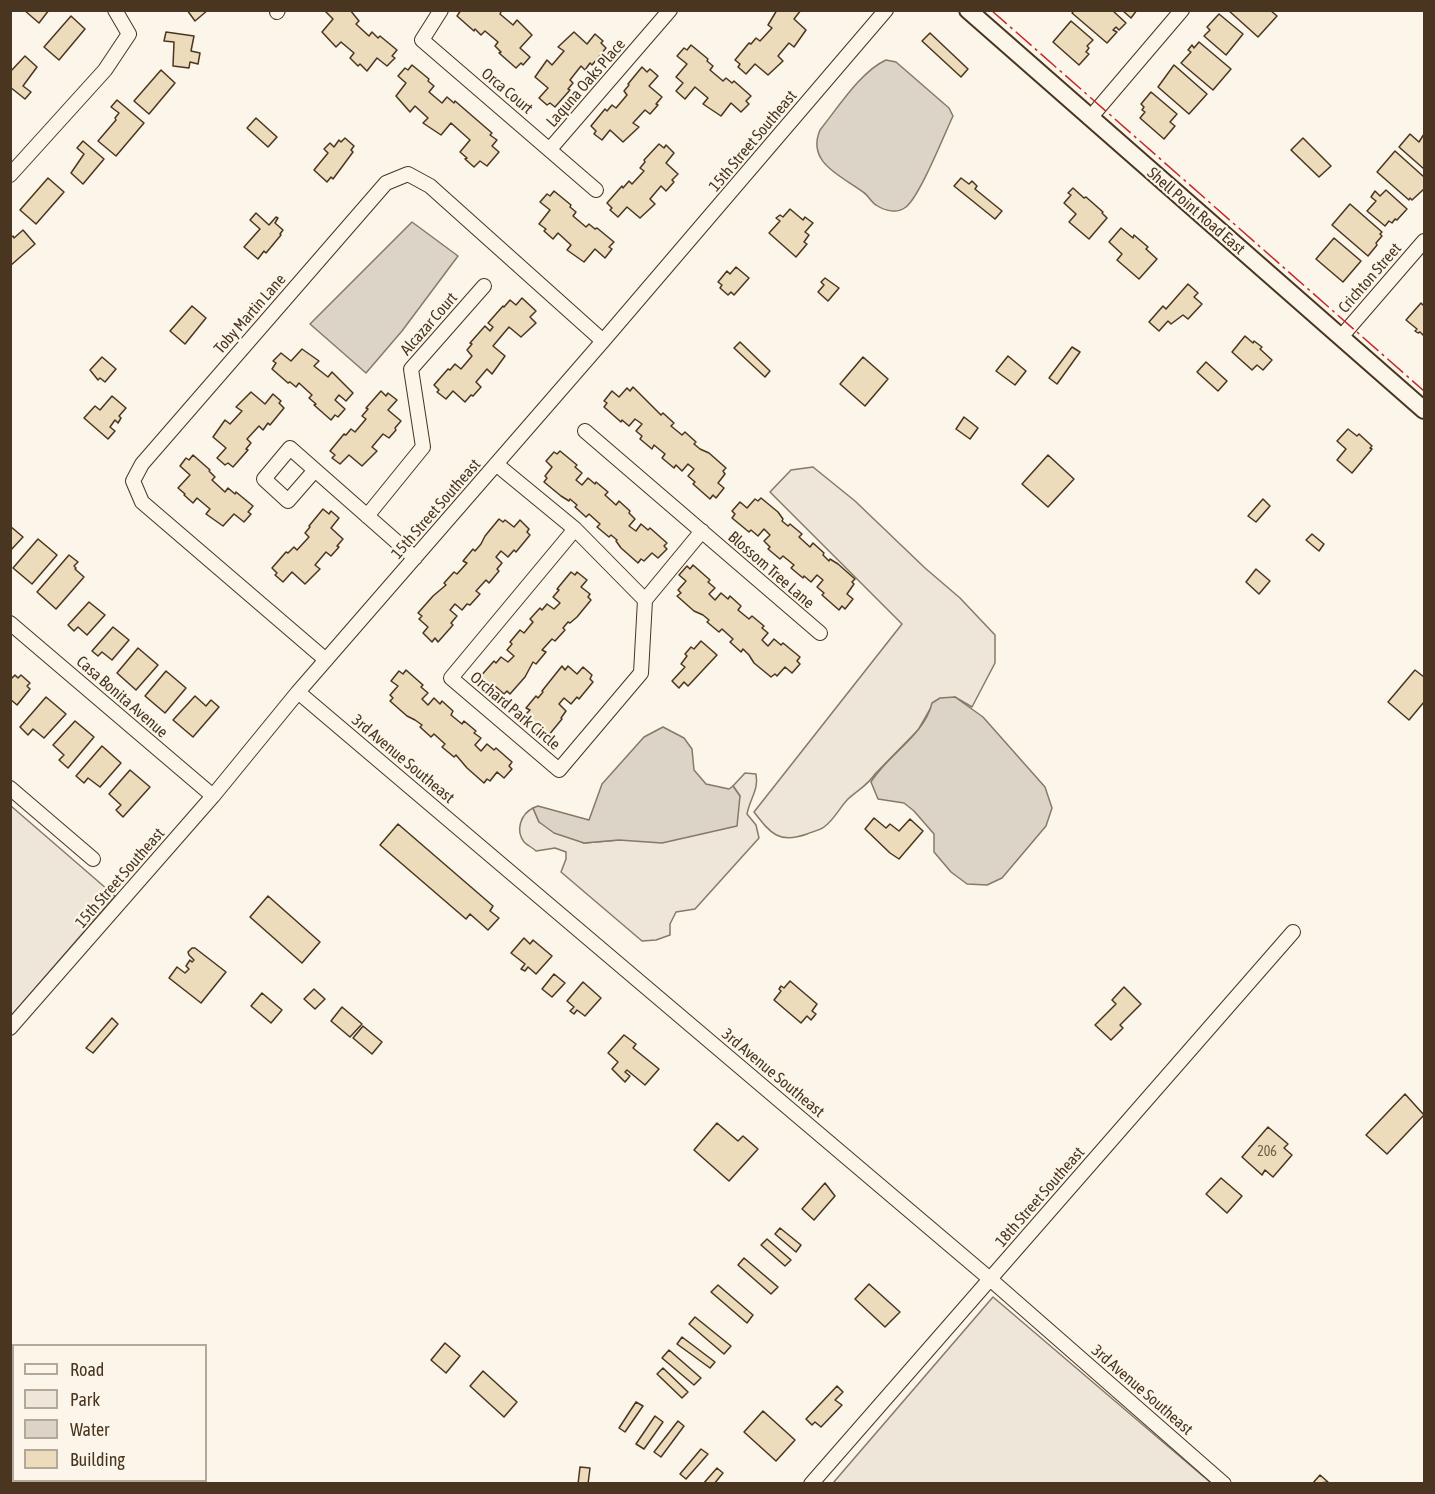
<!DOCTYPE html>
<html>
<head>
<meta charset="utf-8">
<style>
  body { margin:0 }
  #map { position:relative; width:1435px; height:1494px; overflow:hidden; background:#fbf6e9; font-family:"Asap Condensed",sans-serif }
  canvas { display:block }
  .frame { position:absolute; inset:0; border:12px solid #4a3520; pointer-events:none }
  .legend { position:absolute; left:12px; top:1344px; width:195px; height:138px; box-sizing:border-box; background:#fbf6e9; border:2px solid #b4a999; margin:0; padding:8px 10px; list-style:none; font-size:18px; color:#4a3520 }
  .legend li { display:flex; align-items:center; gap:12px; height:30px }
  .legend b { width:30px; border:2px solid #b4a999 }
</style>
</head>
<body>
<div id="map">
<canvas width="1435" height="1494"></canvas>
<div class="frame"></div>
<ul class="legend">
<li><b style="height:8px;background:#fbf6e9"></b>Road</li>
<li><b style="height:16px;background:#ede6d9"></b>Park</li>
<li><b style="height:16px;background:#dcd4c6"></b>Water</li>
<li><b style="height:16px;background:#ecdcbc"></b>Building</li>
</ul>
</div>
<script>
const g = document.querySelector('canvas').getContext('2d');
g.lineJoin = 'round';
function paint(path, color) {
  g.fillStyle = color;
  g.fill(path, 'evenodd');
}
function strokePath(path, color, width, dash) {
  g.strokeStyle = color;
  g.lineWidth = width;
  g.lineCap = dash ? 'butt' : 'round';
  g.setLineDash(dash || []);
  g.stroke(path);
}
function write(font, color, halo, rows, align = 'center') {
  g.font = font + ' "Asap Condensed",sans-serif';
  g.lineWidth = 4.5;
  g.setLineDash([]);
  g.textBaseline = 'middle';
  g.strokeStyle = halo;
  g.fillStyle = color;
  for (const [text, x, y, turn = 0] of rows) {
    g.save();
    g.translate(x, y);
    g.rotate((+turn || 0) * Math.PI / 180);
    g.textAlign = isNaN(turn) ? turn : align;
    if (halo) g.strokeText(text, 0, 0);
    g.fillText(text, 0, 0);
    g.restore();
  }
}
const green = new Path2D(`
  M813,467L855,501L925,568L960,598L995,635V663L972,707L955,697L930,709L918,730L875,774C868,785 858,790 848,799C840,807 834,820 824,827C820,830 812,832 807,834C779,844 771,834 754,812L902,624L770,492L791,470Z
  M745,773L756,774C759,790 750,798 747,814L756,825L759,838L695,909L676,912L670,924V935L656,940L642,941L561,872L566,859V852L555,848L536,851C533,848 527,845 524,842C515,830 521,814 533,808L539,822L584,843L619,840L740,796L733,786Z
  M11,806L115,896L11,1016Z
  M993,1297L1211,1483H833Z`);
const water = new Path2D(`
  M886,60L896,62L949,108L953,116C944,135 920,196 906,207C897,214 885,211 876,205C871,202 868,195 863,192C842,176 806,163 820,130C837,109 861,71 886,60Z
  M412,222L458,256L402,331L366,373L310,324Z
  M955,697L983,717L1045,787L1052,808L1046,826L1002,878L987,885L967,884L951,872L934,852V834L914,811L904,803L878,799L871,782C888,754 924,736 932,703L940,698Z
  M663,727L684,738L692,749L694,770L706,784L729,789L733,786L740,796L737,826L662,843L619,840L584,843L554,833L539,822L533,808L538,806L589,820L602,784L644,737Z`);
const building = new Path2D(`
  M24,10H49L39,23Z
  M187,10H208L195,21Z
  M324,10H350L359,21L356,24L369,36L372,32L378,38L380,36L397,50L392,56L395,58L387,66L377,58L367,71L360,64L358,66L350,58L354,53L341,42L336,47L322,32L333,19Z
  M461,10H502L500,14L513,25L517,20L532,35L520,48L530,57L523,65L521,63L516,68L499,53L501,52L495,46L498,42L485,31L481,35L475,29L474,31L457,16Z
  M777,10H801L794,19L806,30L794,47L789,43L778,56L783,61L768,75L755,64L746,74L738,67L740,64L735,60L749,43L751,44L756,38L760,41L772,28L768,25Z
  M1075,10H1112L1126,23L1119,30L1116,27L1113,30L1117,32L1107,43L1072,13Z
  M1122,10H1137L1131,18Z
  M1228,10H1270L1277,16L1258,37Z
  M1219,14L1243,34L1226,55L1204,36L1210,30L1207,27Z
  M71,16L85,29L59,60L44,47Z
  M1071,21L1093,40L1087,46L1089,48L1086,52L1089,54L1079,65L1053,42Z
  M166,32L194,36L191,51L200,53L198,64L190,62L189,68L173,66L174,42L164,41Z
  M574,32L587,44L595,34L603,41L601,43L606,48L592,65L590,63L585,70L581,66L570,80L573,83L568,89L570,90L555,107L550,103L547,105L539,98L548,88L535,77L547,60L552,65L564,51L558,47Z
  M930,33L968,69L961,77L922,41Z
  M1199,42L1231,69L1213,90L1181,63L1191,52L1188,50L1192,45L1194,48Z
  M691,45L708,59L707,61L713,66L710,70L723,81L726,78L732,83L734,81L751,96L746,101L749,104L741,112L731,103L721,116L703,104L708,98L695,87L685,99L676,91L683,83L676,77L687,64L677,56L684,48L687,50Z
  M25,56L37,67L23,86L31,92L25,99L10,87V72Z
  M412,65L429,79L428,81L434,86L429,92L442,103L447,97L454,103L455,101L492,133L490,135L497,140L492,146L499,152L487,166L480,161L474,167L465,159L467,158L460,152L470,140L451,123L441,135L423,123L428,118L415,106L410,112L396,96L406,83L398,76L405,68L408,70Z
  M1174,65L1207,94L1189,114L1158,87Z
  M642,67L647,72L650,69L658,76L649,86L662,97L656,104L658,105L650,114L645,110L633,123L639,127L623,142L610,130L602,140L594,134L596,131L591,126L605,109L607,111L612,105L616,108L627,95L624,91L629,85L628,84Z
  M161,70L175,83L149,114L134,101Z
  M1151,92L1177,114L1170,122L1175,126L1164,139L1140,118L1145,112L1142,110L1144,107L1141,104Z
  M117,100L144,123L116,156L98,141L116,120L115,118L119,113L111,107Z
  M256,118L277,137L268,147L247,128Z
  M1410,134L1419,142L1424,134V169L1399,147Z
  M345,138L354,146L351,150L353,152L333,179L331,177L327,182L314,170L328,153L324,149L330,143L334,147L339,140L341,142Z
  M1303,138L1331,166L1319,177L1291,150Z
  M83,141L104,159L83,184L71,173L84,154L77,148Z
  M659,144L664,148L666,145L674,153L666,163L678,174L672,180L674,182L666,191L661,186L650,199L655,204L640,218L627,207L618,217L610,210L612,208L607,203L622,186L623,188L629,181L632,184L644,171L640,168L645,162L644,160Z
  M1395,151L1424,177V189L1412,200L1410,198L1409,200L1377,172Z
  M48,178L64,192L36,224L20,210Z
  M961,178L969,184L972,181L977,186L975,189L1002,211L995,219L954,186Z
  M1073,188L1084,198L1086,197L1103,212L1102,213L1107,218L1089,239L1069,222L1076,214L1064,203L1071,195L1068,193Z
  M1386,190L1407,209L1397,220L1395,219L1392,223L1389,221L1385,226L1367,211L1376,201L1371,197L1375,191L1380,196Z
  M554,191L571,205L570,207L576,212L573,216L586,227L589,224L595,229L597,228L614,242L609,247L612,249L605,258L595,249L584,262L567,250L571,245L558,233L553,239L544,231L546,229L539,224L550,210L540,202L547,194L550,196Z
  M1350,204L1382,232L1380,234L1382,236L1376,243L1377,245L1368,256L1332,225Z
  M790,209L803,220L805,217L813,223L805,232L809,235L804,242L807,244L796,257L769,233L780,221L776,218L780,215L783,217Z
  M256,213L269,225L276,217L278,218L275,223L283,230L280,234L281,235L266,253L264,251L258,259L244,247L260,229L250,220Z
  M1121,228L1133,238L1134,235L1148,247L1146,249L1157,259L1139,279L1117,260L1122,254L1109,242Z
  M23,230L35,244L10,266V238L13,236L14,238Z
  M1334,238L1361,261L1343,282L1316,259Z
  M736,267L749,278L734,295L731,292L728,295L720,288L722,285L718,282L727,271L730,274Z
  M825,278L839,288L828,301L818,292L824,285L821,282Z
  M1188,284L1198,293L1194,297L1202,304L1188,319L1183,315L1171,324L1168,321L1159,331L1149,322L1163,306L1166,309Z
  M522,298L536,311L530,317L536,323L521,337L509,327L493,346L505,356L492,374L487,369L476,382L481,387L473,396L471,395L465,402L453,391L446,399L437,392L439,390L434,385L448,369L450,370L455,364L461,369L472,356L467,350L472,344L470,343L485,326L490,331L493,327L488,323L503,306L504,307L510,300L516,305Z
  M1421,303L1424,306V336L1420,332L1418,333L1415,331L1417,329L1406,320Z
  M192,306L206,318L185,344L170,331Z
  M1245,336L1253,343L1254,341L1262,347L1260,349L1272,360L1263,370L1257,365L1252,370L1232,352Z
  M740,342L770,371L765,377L734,348Z
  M1072,347L1080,352L1057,384L1049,378Z
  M302,349L319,361L314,366L328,377L332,372L353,393L346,401L339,395L335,400L345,409L338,417L335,415L331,420L314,405L316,404L309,398L312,395L299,383L296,387L290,382L288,383L272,369L276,363L273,361L281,353L291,361Z
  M1008,356L1026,371L1015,385L996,371Z
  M102,357L116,369L105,382L100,378L98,380L90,370Z
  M863,357L888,379L865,406L840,384Z
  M1206,362L1227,381L1218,391L1197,372Z
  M633,387L661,415L663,413L674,423L671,426L682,435L685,432L696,442L694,444L700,449L709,453L726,468L723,471L725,474L718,483L724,488L716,498L713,495L710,499L693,484L695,482L688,476L694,469L688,464L682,471L676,465L674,468L662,458L665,454L654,445L652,449L640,439L642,436L636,431L642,424L635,419L629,426L622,420L621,422L604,407L607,403L604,401L612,391L619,397L627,388L630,391Z
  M381,391L386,396L388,393L397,400L388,410L401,421L395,428L396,430L389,438L383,434L372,447L377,451L362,466L349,455L340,464L332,458L335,455L330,451L344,434L346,435L351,429L355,432L366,419L362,416L368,409L366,408Z
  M251,392L265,404L273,394L281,401L279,403L284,408L270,425L268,423L263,430L259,426L247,439L251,443L246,449L248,450L233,467L228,463L225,465L217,458L226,448L213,437L225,420L230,424L242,411L236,407Z
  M112,396L126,408L119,416L121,418L118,423L115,420L110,427L115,431L108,439L84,418L95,406L100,410Z
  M964,417L978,428L970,439L956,429Z
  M1348,429L1357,436L1359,434L1372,446L1370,448L1372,449L1352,473L1337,460L1346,449L1337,441Z
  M560,451L577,465L575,467L582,473L576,480L582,485L588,478L595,484L596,482L608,492L605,495L616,505L619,501L630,511L629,513L635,519L629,526L636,531L641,524L648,530L650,528L667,543L664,546L667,549L658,558L652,553L644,561L641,559L638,563L621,548L616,541L617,540L611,535L609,537L597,527L600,524L589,514L586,517L575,507L577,505L570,499L569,501L561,496L544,482L547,478L545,476L552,467L546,461L554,452L557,454Z
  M193,455L210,470L209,471L215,477L212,480L225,492L228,488L235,494L236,492L253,506L248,512L251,514L244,522L234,514L223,526L206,514L210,509L197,498L193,503L184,495L185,494L178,488L190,475L180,466L186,458L189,460Z
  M1048,455L1074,479L1048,507L1022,484Z
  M761,498L778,512L783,519L782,521L788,526L790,524L802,534L799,537L810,547L813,543L824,553L823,555L829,561L830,559L838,564L855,579L852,582L854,584L847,594L853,599L845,609L842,606L839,610L822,595L824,593L817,587L823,580L817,575L811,582L804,576L803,578L791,568L794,565L783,556L780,559L768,549L770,547L764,541L770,535L764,529L758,536L751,530L749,532L732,518L735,514L732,511L740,502L747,508L755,499L758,501Z
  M1263,499L1270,506L1256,522L1248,516Z
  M323,509L329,514L331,511L339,518L331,528L343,539L337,546L339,547L331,556L326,552L315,565L320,569L305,584L292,572L283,582L275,575L277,573L272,568L286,552L288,553L294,547L297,550L309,537L305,533L310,527L309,526Z
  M499,519L503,522L505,520L514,527L520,520L529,529L527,532L530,535L516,552L514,550L508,557L501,551L496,557L502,563L497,569L499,571L489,583L486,580L476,591L480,594L470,605L467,604L462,610L455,604L450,610L457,616L451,623L453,625L438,642L435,638L432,642L423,633L428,627L419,619L422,616L418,613L433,596L446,585L444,583L454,572L457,574L467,563L463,561L473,549L475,551L481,544L485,536Z
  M10,526L23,537L10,551Z
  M1312,534L1324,544L1319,551L1306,540Z
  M38,539L57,555L32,584L13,568Z
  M69,555L78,562L74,566L76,568L75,569L84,577L56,609L37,592Z
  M693,565L710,580L708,582L715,588L709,594L715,600L721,593L728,599L730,596L741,606L738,610L749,619L752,616L764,626L762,628L768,633L762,640L768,646L774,639L781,645L783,643L800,657L797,661L800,664L792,673L785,667L777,676L775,674L771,677L754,663L749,655L743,649L741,652L730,642L733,639L722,629L719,632L707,622L709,620L703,615L694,611L677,596L681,593L678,590L686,581L679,575L687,566L690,569Z
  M1256,569L1270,581L1259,594L1246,582Z
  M571,572L575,575L577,572L587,580L581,587L590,594L588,597L591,600L577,617L570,623L568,622L563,628L565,630L555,641L552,639L542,650L546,652L536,664L533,662L525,677L510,694L507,691L504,694L495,686L489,693L480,685L483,681L479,678L494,661L496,663L501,657L508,662L514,656L507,650L512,644L510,642L520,630L524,633L533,622L530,619L540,608L542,610L547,604L554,609L560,603L553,597L559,590L557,589Z
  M89,602L105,615L87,635L78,627L74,631L68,625Z
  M113,627L129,640L112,660L102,652L98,656L92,651Z
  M701,641L717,655L688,686L684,682L679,688L672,681L685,667L681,664L687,656L685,654L691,647L694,649Z
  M138,648L158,665L136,690L117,673Z
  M562,666L565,670L568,666L577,674L583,667L592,675L590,679L593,682L579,699L577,697L571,704L564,698L559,704L566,711L561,718L562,719L548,736L544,733L541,736L532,728L534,725L524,716L530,710L526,708L536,696L538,698L543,692L542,691Z
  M406,670L423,685L421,687L428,693L422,699L428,705L434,698L440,704L442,701L453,711L451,715L462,724L464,721L476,731L474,733L481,738L475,745L481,751L487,744L494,750L496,748L512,762L509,766L512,769L504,778L497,772L490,781L487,779L484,783L467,768L456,755L454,757L442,747L445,744L434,734L431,737L420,727L422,725L415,720L407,716L390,701L393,698L390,695L398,686L391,681L399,671L403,674Z
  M1415,670L1424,677V702L1409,720L1388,702Z
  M166,671L186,688L165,713L145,696Z
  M15,675L18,678L21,675L30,683L27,686L30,689L17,705L10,699V680Z
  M195,696L206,706L211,700L219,707L193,737L173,720Z
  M46,697L66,714L44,738L33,729L28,735L20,727Z
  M75,721L94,737L68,768L59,760L64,755L53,745Z
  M102,746L121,763L100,787L88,778L84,783L76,776Z
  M130,770L150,787L123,817L116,810L121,805L109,794Z
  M874,818L886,828L890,824L899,831L910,819L923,831L899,859L890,853L865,829Z
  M398,824L493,906L490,911L499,918L488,930L470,914L466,919L380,845Z
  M268,896L320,942L302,963L250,917Z
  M524,938L530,944L533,940L552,956L536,974L528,967L525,971L521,969L525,964L511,953Z
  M192,948H195L226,972L201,1003L169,978L177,967L185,973L189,969L186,966L190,960L192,962L194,960L189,955L188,952Z
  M554,974L565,983L552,997L542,989Z
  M790,981L817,1004L812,1011L816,1014L811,1020L807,1016L801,1023L774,1000L781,991L779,989L781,986L784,988Z
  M583,982L601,998L585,1016L577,1010L574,1014L570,1011L574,1007L567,1001Z
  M1124,987L1141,1004L1120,1025L1123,1028L1111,1040L1095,1025L1116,1004L1112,1000Z
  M314,989L325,999L315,1009L304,999Z
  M262,993L282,1010L271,1023L251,1006Z
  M342,1007L362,1024L350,1037L331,1021Z
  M112,1018L118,1024L93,1053L86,1048Z
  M363,1026L382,1042L372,1054L353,1038Z
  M624,1035L636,1044L633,1048L659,1069L645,1085L627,1070L625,1072L630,1076L625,1082L612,1069L618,1062L608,1053Z
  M1405,1094L1424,1115L1387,1154L1366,1135Z
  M717,1123L738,1141L743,1136L758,1149L729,1181L694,1150Z
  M1268,1127L1288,1144L1284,1148L1292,1155L1273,1177L1265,1170L1262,1175L1242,1157Z
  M1221,1178L1242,1196L1227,1213L1206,1194Z
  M825,1183L835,1196L814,1220L802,1209Z
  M780,1228L801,1245L796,1252L775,1234Z
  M767,1239L791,1260L785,1266L761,1245Z
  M744,1258L778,1287L771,1294L738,1265Z
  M869,1284L900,1312L885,1327L855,1299Z
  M718,1285L753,1315L747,1323L711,1292Z
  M695,1317L731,1346L724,1354L689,1324Z
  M682,1337L715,1362L710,1368L677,1344Z
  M445,1343L460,1356L446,1373L431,1360Z
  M669,1350L701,1378L694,1385L662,1358Z
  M663,1368L688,1392L682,1398L657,1374Z
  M483,1371L517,1402L504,1417L470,1386Z
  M837,1386L843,1392L835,1400L842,1405L821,1427L815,1422L812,1425L806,1419Z
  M636,1402L643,1406L625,1432L619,1428Z
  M763,1411L795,1440L776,1461L744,1432Z
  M655,1416L663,1422L644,1449L636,1444Z
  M678,1421L684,1426L661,1457L654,1452Z
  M701,1449L708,1454L686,1479L680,1474Z
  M580,1467L590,1468L588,1484H578Z
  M717,1468L723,1473L714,1484H703Z
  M1320,1475L1328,1482L1312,1484Z`);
const minor = new Path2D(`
  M441,10L422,40L596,190
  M277,12L278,10
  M1090,118L1182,10
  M550,149L670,10
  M10,175L105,70L129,34L115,10
  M1341,337L1424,241
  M585,431L820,633
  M496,464L575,529L645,600L641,673L559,770L451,678L575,529
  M315,470L288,501L264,479L290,448L415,558
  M367,516L423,447L411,369L484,286
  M645,600L702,531
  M10,623L213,796
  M326,660L142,502L133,481L142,464L386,183L408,174L430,186L603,341
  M298,692L990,1279L1224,1484
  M10,788L93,859
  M10,1028L213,796L298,692L603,341L886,10
  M811,1484L1293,932`);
const tertiary = new Path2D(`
  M968,10L1424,410`);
const power = new Path2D(`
  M991,10L1424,391`);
const numberNames = [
  ["206",1267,1152]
];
const streetNames = [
  ["Laquna Oaks Place",586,83,-49],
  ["Orca Court",507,91,40],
  ["15th Street Southeast",753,141,-50],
  ["Shell Point Road East",1196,211,41],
  ["Crichton Street",1370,278,-49],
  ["Toby Martin Lane",250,314,-49],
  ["Alcazar Court",429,324,-49],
  ["15th Street Southeast",436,509,-49],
  ["Blossom Tree Lane",771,570,41],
  ["Casa Bonita Avenue",122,697,41],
  ["Orchard Park Circle",515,711,40],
  ["3rd Avenue Southeast",403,759,40],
  ["15th Street Southeast",120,878,-49],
  ["3rd Avenue Southeast",773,1073,40],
  ["18th Street Southeast",1040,1197,-49],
  ["3rd Avenue Southeast",1142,1390,41]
];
paint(green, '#ede6d9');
strokePath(green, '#887966', 1.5);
paint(water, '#dcd4c6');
strokePath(water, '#887966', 1.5);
paint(building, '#ecdcbc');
strokePath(building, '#4a3520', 1.5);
strokePath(minor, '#4a3520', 16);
strokePath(tertiary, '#4a3520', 20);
strokePath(minor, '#fbf6e9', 14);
strokePath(tertiary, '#fbf6e9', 16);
strokePath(power, '#c62828', 1.5, [21, 4.5, 3, 4.5]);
write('14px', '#725f47', null, numberNames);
write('16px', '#4a3520', '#fbf6e9', streetNames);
</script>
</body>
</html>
